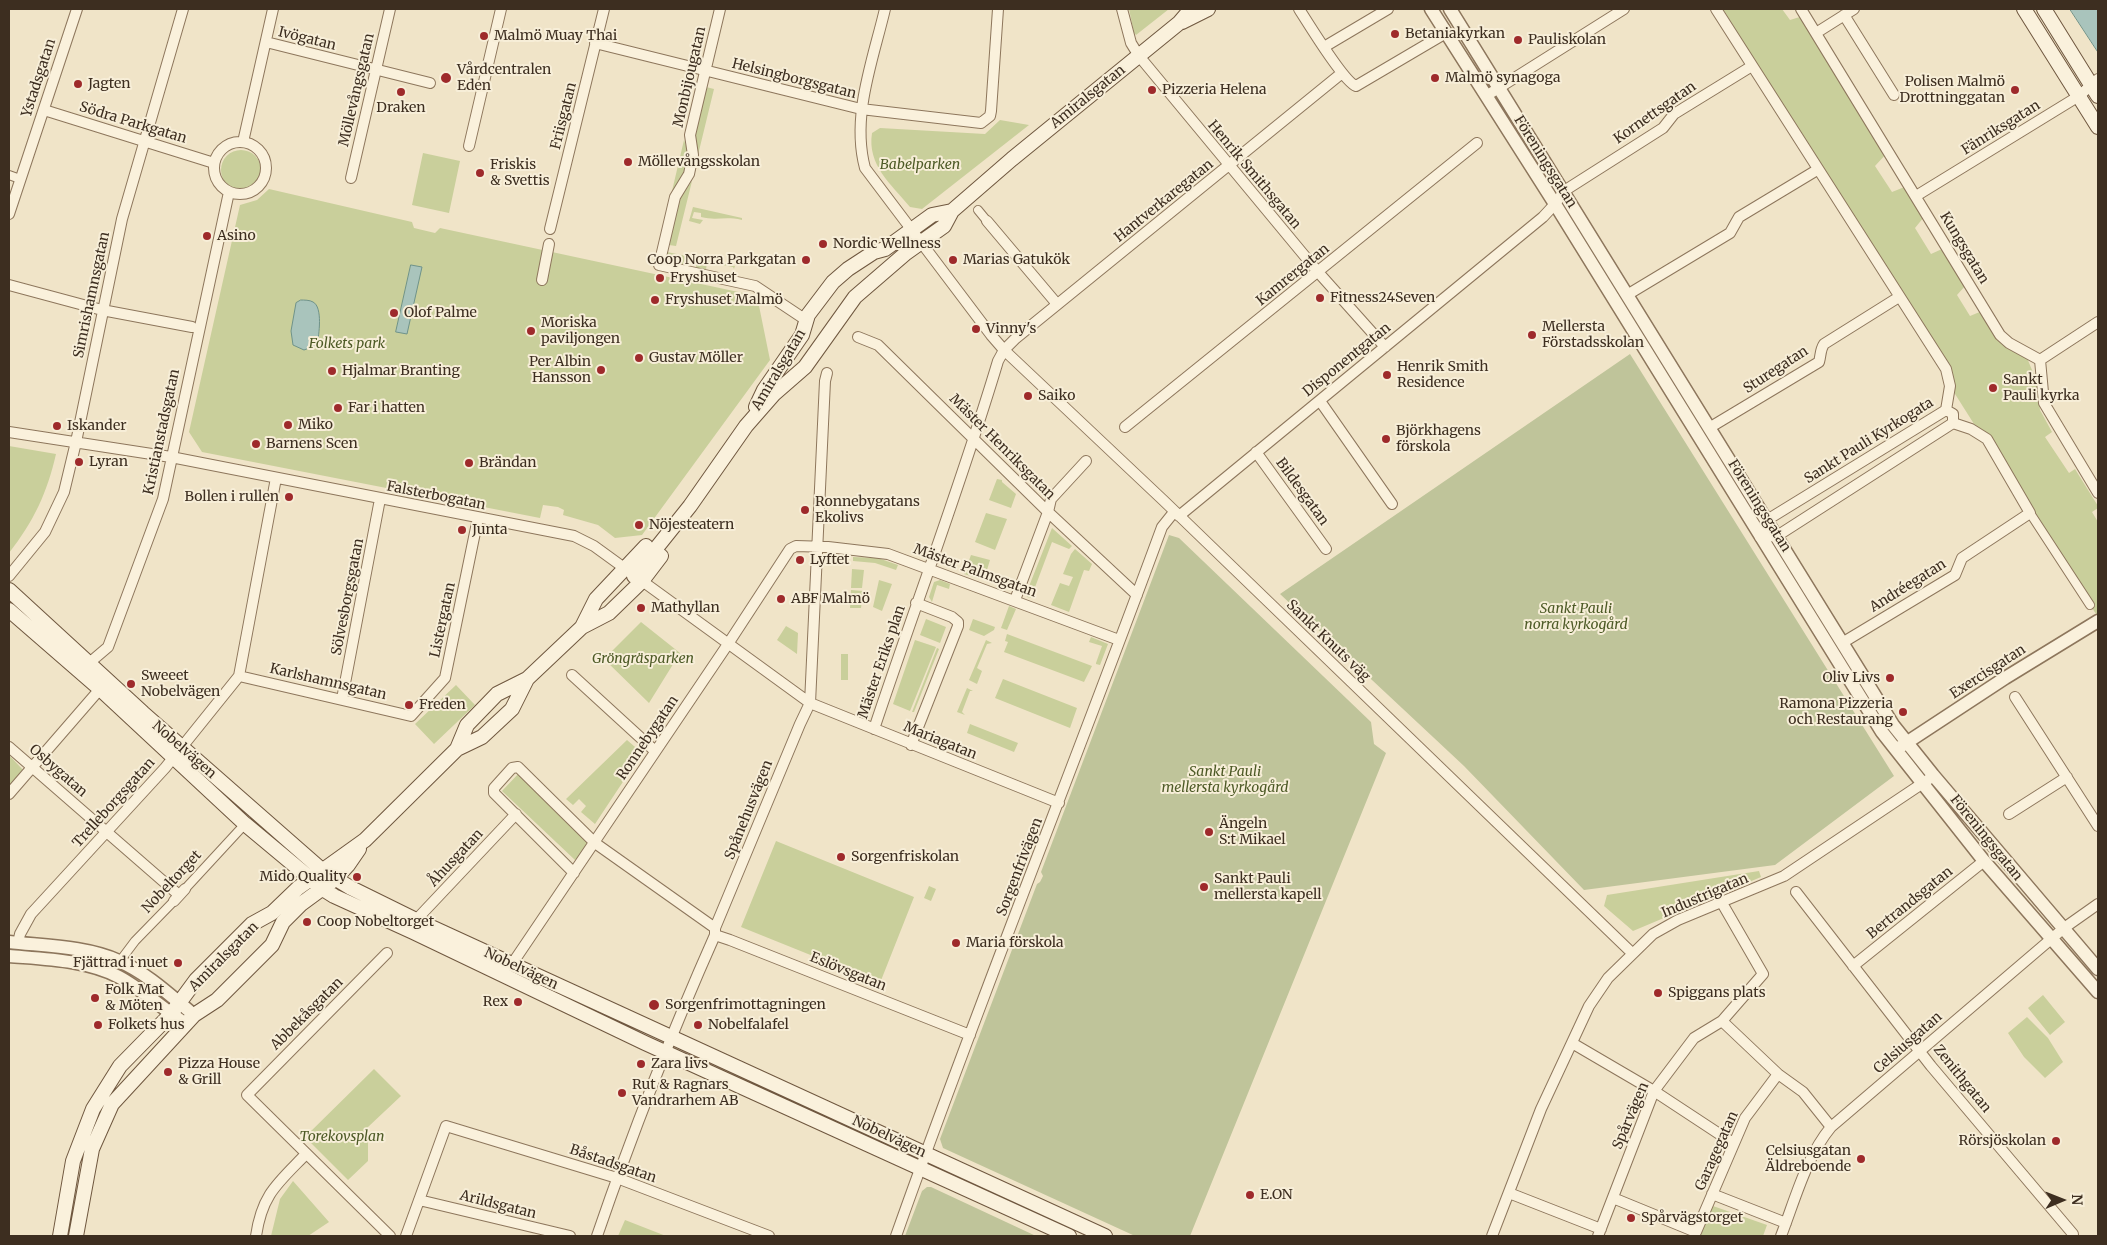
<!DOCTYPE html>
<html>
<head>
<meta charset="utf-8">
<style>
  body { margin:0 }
  #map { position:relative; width:2107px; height:1245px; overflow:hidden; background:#f0e4c8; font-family:Merriweather,serif }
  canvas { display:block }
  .frame { position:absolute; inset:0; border:10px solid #3d2e20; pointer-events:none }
  .north { position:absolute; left:2037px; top:1175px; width:50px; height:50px; -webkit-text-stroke:4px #f7eed8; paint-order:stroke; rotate:89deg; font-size:14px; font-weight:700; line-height:20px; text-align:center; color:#3d2e20 }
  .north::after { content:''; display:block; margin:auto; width:18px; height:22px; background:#3d2e20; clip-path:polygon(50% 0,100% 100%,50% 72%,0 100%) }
</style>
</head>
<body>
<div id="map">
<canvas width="2107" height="1245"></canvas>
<div class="frame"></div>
<div class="north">N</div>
</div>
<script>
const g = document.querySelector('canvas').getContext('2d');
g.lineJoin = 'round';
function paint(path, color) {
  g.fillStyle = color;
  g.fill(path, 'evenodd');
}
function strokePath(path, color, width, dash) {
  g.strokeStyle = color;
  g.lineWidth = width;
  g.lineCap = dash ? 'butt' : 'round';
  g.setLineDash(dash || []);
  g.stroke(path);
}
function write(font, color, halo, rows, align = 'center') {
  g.font = font + ' Merriweather,serif';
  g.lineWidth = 4;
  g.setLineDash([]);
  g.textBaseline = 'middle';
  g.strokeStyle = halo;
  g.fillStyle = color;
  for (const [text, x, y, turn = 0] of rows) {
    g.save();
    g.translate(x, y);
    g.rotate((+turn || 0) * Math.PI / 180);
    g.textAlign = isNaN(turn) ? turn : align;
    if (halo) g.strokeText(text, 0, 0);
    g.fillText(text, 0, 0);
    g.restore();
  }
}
const green = new Path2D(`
  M1129,9H1169L1136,35L1134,33Z
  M1723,9H1782L1790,20L1803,16L1887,153L1875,166L1892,192L1907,186L1924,217L1915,228L1931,254L1942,249L1966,285L1957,295L1970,316L1982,311L2027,358L2037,382L2040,410L2052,432L2045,437L2069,473L2075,469L2098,506V508L2092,512L2098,522V617L2039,527L1950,386L1940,355L1807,148Z
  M706,87L714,89L698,155L694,140Z
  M1000,120L1029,125L922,209L910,207C891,184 867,165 872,133L880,128L985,134Z
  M684,140L689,155L683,178L672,191Z
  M221 170a20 20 0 1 1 40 0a20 20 0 1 1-40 0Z
  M423,153L460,161L449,213L412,205Z
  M692,181L676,246L669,245L679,199Z
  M269,189L412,222L414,228L435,233L440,228L757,296L770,360L642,535L615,538L598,525L563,515L564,510L558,507L543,505L540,518L202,452L189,432L240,205L257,200Z
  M693,207L742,218V220C725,216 716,221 701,217V213L694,212L692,218L703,220L700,224L689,221Z
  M667,252L735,266L734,269L733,267L707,262L706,270L696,268L697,261L685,258L683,265L671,262L666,258Z
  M9,446L56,454C47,493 34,521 9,553Z
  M997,479L1002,480V482L1016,494L1011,508L989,500Z
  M986,513L1007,519L995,550L975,542Z
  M1052,528L1072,546L1069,549L1052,542L1031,598L1027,597L1026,594Z
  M1075,549L1092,564L1089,571L1084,570L1069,612L1051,605L1060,583L1069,586L1073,577L1063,574L1071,554Z
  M971,555L990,560L984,580L964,574Z
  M853,557L878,558L898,565L896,570L875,563L853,561Z
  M852,569L864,570L862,588H851Z
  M879,580L892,584L882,611L873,607Z
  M940,580L950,584L949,589L937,585L932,602L929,597L934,582Z
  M851,590L863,591L861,608H850Z
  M1009,606L1016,609L1007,630L1001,628Z
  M926,619L946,627L940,643L920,635Z
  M973,619L995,627L994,630L984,636L969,630Z
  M641,622L680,653L649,703L604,659Z
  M786,626L798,633L797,654L777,640Z
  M1007,634L1092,666L1084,682L1004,652L1008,642L1005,641Z
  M1091,637L1108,644L1100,665L1096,664V663L1102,646L1089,642Z
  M915,640L936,647L910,711L893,704Z
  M986,640L992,643L987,644L977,668L982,671L977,684L969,680Z
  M937,648L939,649L914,712H912Z
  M841,654H848V680H841Z
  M1003,679L1077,708L1070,728L995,698Z
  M456,685L475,705L434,744L415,724Z
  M967,688L973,691H970L962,712L965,715L957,712Z
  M970,724L1018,743L1014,752L967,733Z
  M627,740L642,753L595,824L581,812L586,806L579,799L573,805L566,799Z
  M9,755L23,770L22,773L9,788Z
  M520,772L593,841L575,860L502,791Z
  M776,841L914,897L880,983L741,927Z
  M1759,871L1761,877L1633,931L1604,906L1607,895Z
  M929,886L936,889L931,901L924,898Z
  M2043,995L2065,1022L2050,1035L2028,1008Z
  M2027,1017L2048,1038L2063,1062L2045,1078L2024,1057L2008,1033Z
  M374,1069L401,1096L368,1127V1161L348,1180L305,1137Z
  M293,1181L329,1222L308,1236H271L280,1199Z
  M1713,1206L1767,1225L1763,1236H1700Z
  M625,1220L666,1236H618Z`);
const cemetery = new Path2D(`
  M1630,354L1894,776L1775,865L1584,890L1464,766L1280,594Z
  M1169,535L1179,538L1371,722L1374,744L1386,753L1190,1236H1135L943,1148L940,1139L1037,884L1040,882L1043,876L1041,872Z
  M927,1187H931L1036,1236H905L922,1191Z`);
const water = new Path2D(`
  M2070,9H2098V52Z
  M411,265L422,267L407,334L396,332Z
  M301,300C304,300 310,300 313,302C323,307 319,335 317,345L304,350L293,345L291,331L296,303Z`);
const pedestrian = new Path2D(`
  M9,175L20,179
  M978,210L987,221
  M2030,513L2090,605
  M185,889L245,824
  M120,961L135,941L174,901`);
const minor = new Path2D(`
  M720,9L690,135L693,155L689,174L675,197L659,265L755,286L806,320
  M885,9C873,60 851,116 865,168L991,335L1004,350L1164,501L1632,953
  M1122,9L1131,43L1139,56L1318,272L1385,347
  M1299,9C1308,23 1344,82 1356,86L1446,33
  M1716,9L1946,369L1950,386L1946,410
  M1801,9L2000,335L2009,343L2040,360L2044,403L2098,493
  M1844,15L1894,95
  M1816,33L1854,9
  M266,42L430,83
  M595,43L861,109L981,123L990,116L991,111L998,9
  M1324,47L1388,9
  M1486,96L1624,9
  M44,110L214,163
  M243,142L273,9
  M214 168a26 26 0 1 1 52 0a26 26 0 1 1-52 0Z
  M469,146L501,9
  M351,178L390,9
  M1916,196L2079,96L2098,79
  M9,214L77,9
  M987,221L1057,304
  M550,229L604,9
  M542,280L549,244
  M9,285L102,310L192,327
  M1627,295L1730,233L1739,217L1817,170
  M858,337L878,345L1048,512L1137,595
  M2040,360L2098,322
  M1320,401L1392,504
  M1946,410L1953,414V423L1777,536L1760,537L1767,520Z
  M1125,427L1477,143
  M1709,428L1819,362C1821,355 1820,350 1824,344L1899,297
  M9,432L171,457L574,536L594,546L810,703L1059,803
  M1256,452L1326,549
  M1179,516L1543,217L1555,204L1564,191L1663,128L1674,114L1752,66
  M9,576L45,532L64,492L76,442L122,219L183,9
  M1015,600L1048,512L1051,499L1086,461
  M1842,643L1955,575L1962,558L2030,513L1987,439L1971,429L1953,423
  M88,664L108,647L163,499L229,192
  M572,675L655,751
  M239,676L411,716L445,678L478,518
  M2015,697L2098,826
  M342,699L380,499
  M874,729C915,606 961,485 998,361L1004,350L1016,338L1342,73
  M911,745L958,626V622L952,617L916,603
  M9,747L179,895
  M9,794L100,689
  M2009,814L2067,777
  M574,873L494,793V788L512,768L518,767L595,843L715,928
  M1796,892L1931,1066L2073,1234
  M174,901L185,889
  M416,920L516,814
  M715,935L730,940L970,1035
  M18,943L20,934L31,914L165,768L239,676L276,478
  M387,953L247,1095L390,1236
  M512,964L728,644L790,549L796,546L828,547L888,554L1119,640
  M1853,966L1984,861
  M1722,1021L1778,1074
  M1572,1043L1654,1091L1733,1143
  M1509,1193L1601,1229
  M1712,1194L1786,1223
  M1613,1198L1696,1232L1745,1118L1778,1074L1803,1092L1831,1127
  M419,1200L570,1236
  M256,1236C262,1194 278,1183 306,1154
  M406,1236L446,1126L617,1178L769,1236
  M597,1236C632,1134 671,1034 715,935V928L800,724L810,703L825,381L827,373
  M896,1236C980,998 1075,764 1162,527L1174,512
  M1492,1236L1541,1109L1589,1006L1608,978L1653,934L1678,920L1784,876L1929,779
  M1598,1236L1654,1091L1694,1038L1722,1021L1763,974L1722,903
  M1781,1236C1795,1200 1806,1157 1831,1127L2064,928L2098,904`);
const tertiary = new Path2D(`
  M1431,9L1555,204L1882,732L1984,861L2098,992
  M1450,9L1893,725L1933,775L2098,969
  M1900,747L2005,678L2098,621
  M9,942C44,946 86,946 119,961C147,973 171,996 194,1015
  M9,956C44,959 87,960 119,977C143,990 163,1009 186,1024`);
const secondary = new Path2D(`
  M2024,9L2098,127
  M2044,9L2098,96
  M1182,22L1208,9
  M756,407L764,390L802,335L808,315L833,282L848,269L874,252L885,249L932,215L952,211
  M634,576L690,506L746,426L774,394L805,367L855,297L906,253L944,226L952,211L1012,159L1179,23L1191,9
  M9,590L143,713L323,871L351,888L416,920L1105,1236
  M9,610L100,689L245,824L323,889L334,896L413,932L645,1043L1069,1236
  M582,627L596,599L646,546
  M457,749L467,725L497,694L527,679L582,627L609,613L642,581L661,556
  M60,1236L73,1161L93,1109L120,1066L171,1014L196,980L252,924L272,913L298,888L365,840L457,749L482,737L512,709L527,679
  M76,1236L92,1149L112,1104L194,1015L217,1000L272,945L283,922L301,904L335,879L348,865L359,849`);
const markers = [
  [1395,34,5,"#9e2a2b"],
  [484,36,5,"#9e2a2b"],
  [1518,40,5,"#9e2a2b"],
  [446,78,6,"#9e2a2b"],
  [1435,78,5,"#9e2a2b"],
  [78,84,5,"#9e2a2b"],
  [1152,90,5,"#9e2a2b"],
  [2015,90,5,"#9e2a2b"],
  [401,92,5,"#9e2a2b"],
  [628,162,5,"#9e2a2b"],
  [480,173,5,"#9e2a2b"],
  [207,236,5,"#9e2a2b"],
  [823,244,5,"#9e2a2b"],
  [806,260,5,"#9e2a2b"],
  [953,260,5,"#9e2a2b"],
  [660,278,5,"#9e2a2b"],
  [1320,298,5,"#9e2a2b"],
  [655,300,5,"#9e2a2b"],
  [394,313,5,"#9e2a2b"],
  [976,329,5,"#9e2a2b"],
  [531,331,5,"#9e2a2b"],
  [1532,335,5,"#9e2a2b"],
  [639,358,5,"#9e2a2b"],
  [601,370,5,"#9e2a2b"],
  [332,371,5,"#9e2a2b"],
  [1387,375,5,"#9e2a2b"],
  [1993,388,5,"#9e2a2b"],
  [1028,396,5,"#9e2a2b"],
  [338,408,5,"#9e2a2b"],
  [288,425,5,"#9e2a2b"],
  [57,426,5,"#9e2a2b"],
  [1386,439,5,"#9e2a2b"],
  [256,444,5,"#9e2a2b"],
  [79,462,5,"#9e2a2b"],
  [469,463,5,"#9e2a2b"],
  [289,497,5,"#9e2a2b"],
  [805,510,5,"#9e2a2b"],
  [639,525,5,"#9e2a2b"],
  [462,530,5,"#9e2a2b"],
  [800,560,5,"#9e2a2b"],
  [781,599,5,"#9e2a2b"],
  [641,608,5,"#9e2a2b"],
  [1890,678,5,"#9e2a2b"],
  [131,684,5,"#9e2a2b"],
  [409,705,5,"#9e2a2b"],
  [1903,712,5,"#9e2a2b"],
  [1209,832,5,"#9e2a2b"],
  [841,857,5,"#9e2a2b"],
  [357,877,5,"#9e2a2b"],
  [1204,887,5,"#9e2a2b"],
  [307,922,5,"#9e2a2b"],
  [956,943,5,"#9e2a2b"],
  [178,963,5,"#9e2a2b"],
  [1658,993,5,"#9e2a2b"],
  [95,998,5,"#9e2a2b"],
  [518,1002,5,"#9e2a2b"],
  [654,1005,6,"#9e2a2b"],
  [98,1025,5,"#9e2a2b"],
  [698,1025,5,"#9e2a2b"],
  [641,1064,5,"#9e2a2b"],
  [168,1072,5,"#9e2a2b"],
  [622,1093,5,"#9e2a2b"],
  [2056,1141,5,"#9e2a2b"],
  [1861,1159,5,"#9e2a2b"],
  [1250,1195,5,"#9e2a2b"],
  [1631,1218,5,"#9e2a2b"]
];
const poiNames = [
  ["Betaniakyrkan",1405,34],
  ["Malmö Muay Thai",494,36],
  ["Pauliskolan",1528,40],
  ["Vårdcentralen",457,70],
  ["Eden",457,86],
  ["Malmö synagoga",1445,78],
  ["Polisen Malmö",2005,82,"right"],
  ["Drottninggatan",2005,98,"right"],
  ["Jagten",88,84],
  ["Pizzeria Helena",1162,90],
  ["Draken",401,108,"center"],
  ["Möllevångsskolan",638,162],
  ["Friskis",490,165],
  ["& Svettis",490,181],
  ["Asino",217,236],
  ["Nordic Wellness",833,244],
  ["Coop Norra Parkgatan",796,260,"right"],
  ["Marias Gatukök",963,260],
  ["Fryshuset",670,278],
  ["Fitness24Seven",1330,298],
  ["Fryshuset Malmö",665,300],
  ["Olof Palme",404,313],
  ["Moriska",541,323],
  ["paviljongen",541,339],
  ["Mellersta",1542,327],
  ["Förstadsskolan",1542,343],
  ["Vinny's",986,329],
  ["Gustav Möller",649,358],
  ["Per Albin",591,362,"right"],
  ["Hansson",591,378,"right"],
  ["Henrik Smith",1397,367],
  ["Residence",1397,383],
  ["Hjalmar Branting",342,371],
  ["Sankt",2003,380],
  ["Pauli kyrka",2003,396],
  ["Saiko",1038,396],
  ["Far i hatten",348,408],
  ["Miko",298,425],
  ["Iskander",67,426],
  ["Björkhagens",1396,431],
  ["förskola",1396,447],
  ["Barnens Scen",266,444],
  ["Lyran",89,462],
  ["Brändan",479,463],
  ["Bollen i rullen",279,497,"right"],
  ["Ronnebygatans",815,502],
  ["Ekolivs",815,518],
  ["Nöjesteatern",649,525],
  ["Junta",472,530],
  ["Lyftet",810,560],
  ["ABF Malmö",791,599],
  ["Mathyllan",651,608],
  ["Sweeet",141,676],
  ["Nobelvägen",141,692],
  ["Oliv Livs",1880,678,"right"],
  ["Ramona Pizzeria",1893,704,"right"],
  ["och Restaurang",1893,720,"right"],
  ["Freden",419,705],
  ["Ängeln",1219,824],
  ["S:t Mikael",1219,840],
  ["Sorgenfriskolan",851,857],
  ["Mido Quality",347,877,"right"],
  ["Sankt Pauli",1214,879],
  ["mellersta kapell",1214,895],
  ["Coop Nobeltorget",317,922],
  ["Maria förskola",966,943],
  ["Fjättrad i nuet",168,963,"right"],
  ["Folk Mat",105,990],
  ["& Möten",105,1006],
  ["Spiggans plats",1668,993],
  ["Rex",508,1002,"right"],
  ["Sorgenfrimottagningen",665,1005],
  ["Folkets hus",108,1025],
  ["Nobelfalafel",708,1025],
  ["Pizza House",178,1064],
  ["& Grill",178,1080],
  ["Zara livs",651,1064],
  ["Rut & Ragnars",632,1085],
  ["Vandrarhem AB",632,1101],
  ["Rörsjöskolan",2046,1141,"right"],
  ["Celsiusgatan",1851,1151,"right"],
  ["Äldreboende",1851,1167,"right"],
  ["E.ON",1260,1195],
  ["Spårvägstorget",1641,1218]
];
const streetNames = [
  ["Ivögatan",307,39,14],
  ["Monbijougatan",690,77,-77],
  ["Ystadsgatan",39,78,-72],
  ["Helsingborgsgatan",794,79,14],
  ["Möllevångsgatan",357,90,-77],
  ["Amiralsgatan",1088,97,-39],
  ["Kornettsgatan",1655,113,-35],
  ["Friisgatan",564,116,-76],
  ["Södra Parkgatan",133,123,17],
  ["Fänriksgatan",2001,128,-32],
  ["Föreningsgatan",1545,162,58],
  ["Henrik Smithsgatan",1254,175,50],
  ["Hantverkaregatan",1164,201,-39],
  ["Kungsgatan",1964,248,59],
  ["Kamrergatan",1293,275,-39],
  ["Simrishamnsgatan",92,295,-78],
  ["Disponentgatan",1347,360,-39],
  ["Amiralsgatan",779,370,-59],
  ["Sturegatan",1776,370,-33],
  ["Kristianstadsgatan",162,432,-78],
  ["Sankt Pauli Kyrkogata",1869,441,-32],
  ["Mäster Henriksgatan",1002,447,45],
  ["Bildesgatan",1302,492,54],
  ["Falsterbogatan",436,496,11],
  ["Föreningsgatan",1759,506,58],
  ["Mäster Palmsgatan",975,571,20],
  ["Andréegatan",1908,586,-32],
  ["Sölvesborgsgatan",348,597,-79],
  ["Listergatan",443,620,-78],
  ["Sankt Knuts väg",1328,641,44],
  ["Mäster Eriks plan",882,662,-71],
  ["Exercisgatan",1988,672,-33],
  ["Karlshamnsgatan",328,682,13],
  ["Ronnebygatan",648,738,-56],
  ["Mariagatan",940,741,22],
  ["Nobelvägen",184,750,41],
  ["Osbygatan",58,771,41],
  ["Trelleborgsgatan",114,803,-48],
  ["Spånehusvägen",749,810,-68],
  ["Föreningsgatan",1986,838,51],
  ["Åhusgatan",456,858,-47],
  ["Sorgenfrivägen",1020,867,-69],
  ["Nobeltorget",172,882,-47],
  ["Industrigatan",1705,896,-23],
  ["Bertrandsgatan",1910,903,-39],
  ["Amiralsgatan",224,957,-45],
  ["Nobelvägen",521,969,25],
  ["Eslövsgatan",848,972,22],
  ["Abbekåsgatan",307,1014,-45],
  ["Celsiusgatan",1908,1043,-41],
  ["Zenithgatan",1962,1079,51],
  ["Spårvägen",1631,1116,-67],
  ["Nobelvägen",889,1137,25],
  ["Garagegatan",1717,1151,-66],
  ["Båstadsgatan",613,1164,19],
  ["Arildsgatan",498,1205,14]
];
const parkNames = [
  ["Babelparken",920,165],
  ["Folkets park",347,344],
  ["Sankt Pauli",1576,609],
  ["norra kyrkogård",1576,625],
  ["Gröngräsparken",643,659],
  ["Sankt Pauli",1225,772],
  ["mellersta kyrkogård",1225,788],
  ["Torekovsplan",342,1137]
];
paint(green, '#c9cf9b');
paint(cemetery, '#bfc49a');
paint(water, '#a9c4bc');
strokePath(water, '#6f938a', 1);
strokePath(pedestrian, '#8d765c', 10);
strokePath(minor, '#8d765c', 12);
strokePath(tertiary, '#8d765c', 15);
strokePath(secondary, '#6f573f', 16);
strokePath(pedestrian, '#faf1dc', 8);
strokePath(minor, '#faf1dc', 10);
strokePath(tertiary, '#faf1dc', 12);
strokePath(secondary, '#faf1dc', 14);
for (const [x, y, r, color] of markers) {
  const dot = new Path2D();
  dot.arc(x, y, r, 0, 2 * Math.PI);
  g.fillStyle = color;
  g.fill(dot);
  strokePath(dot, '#f7eed8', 2);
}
write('14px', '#3d2e20', '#f7eed8', poiNames, 'left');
write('14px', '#3d2e20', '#f7eed8', streetNames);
write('italic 14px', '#4d5a26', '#f7eed8', parkNames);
</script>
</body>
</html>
